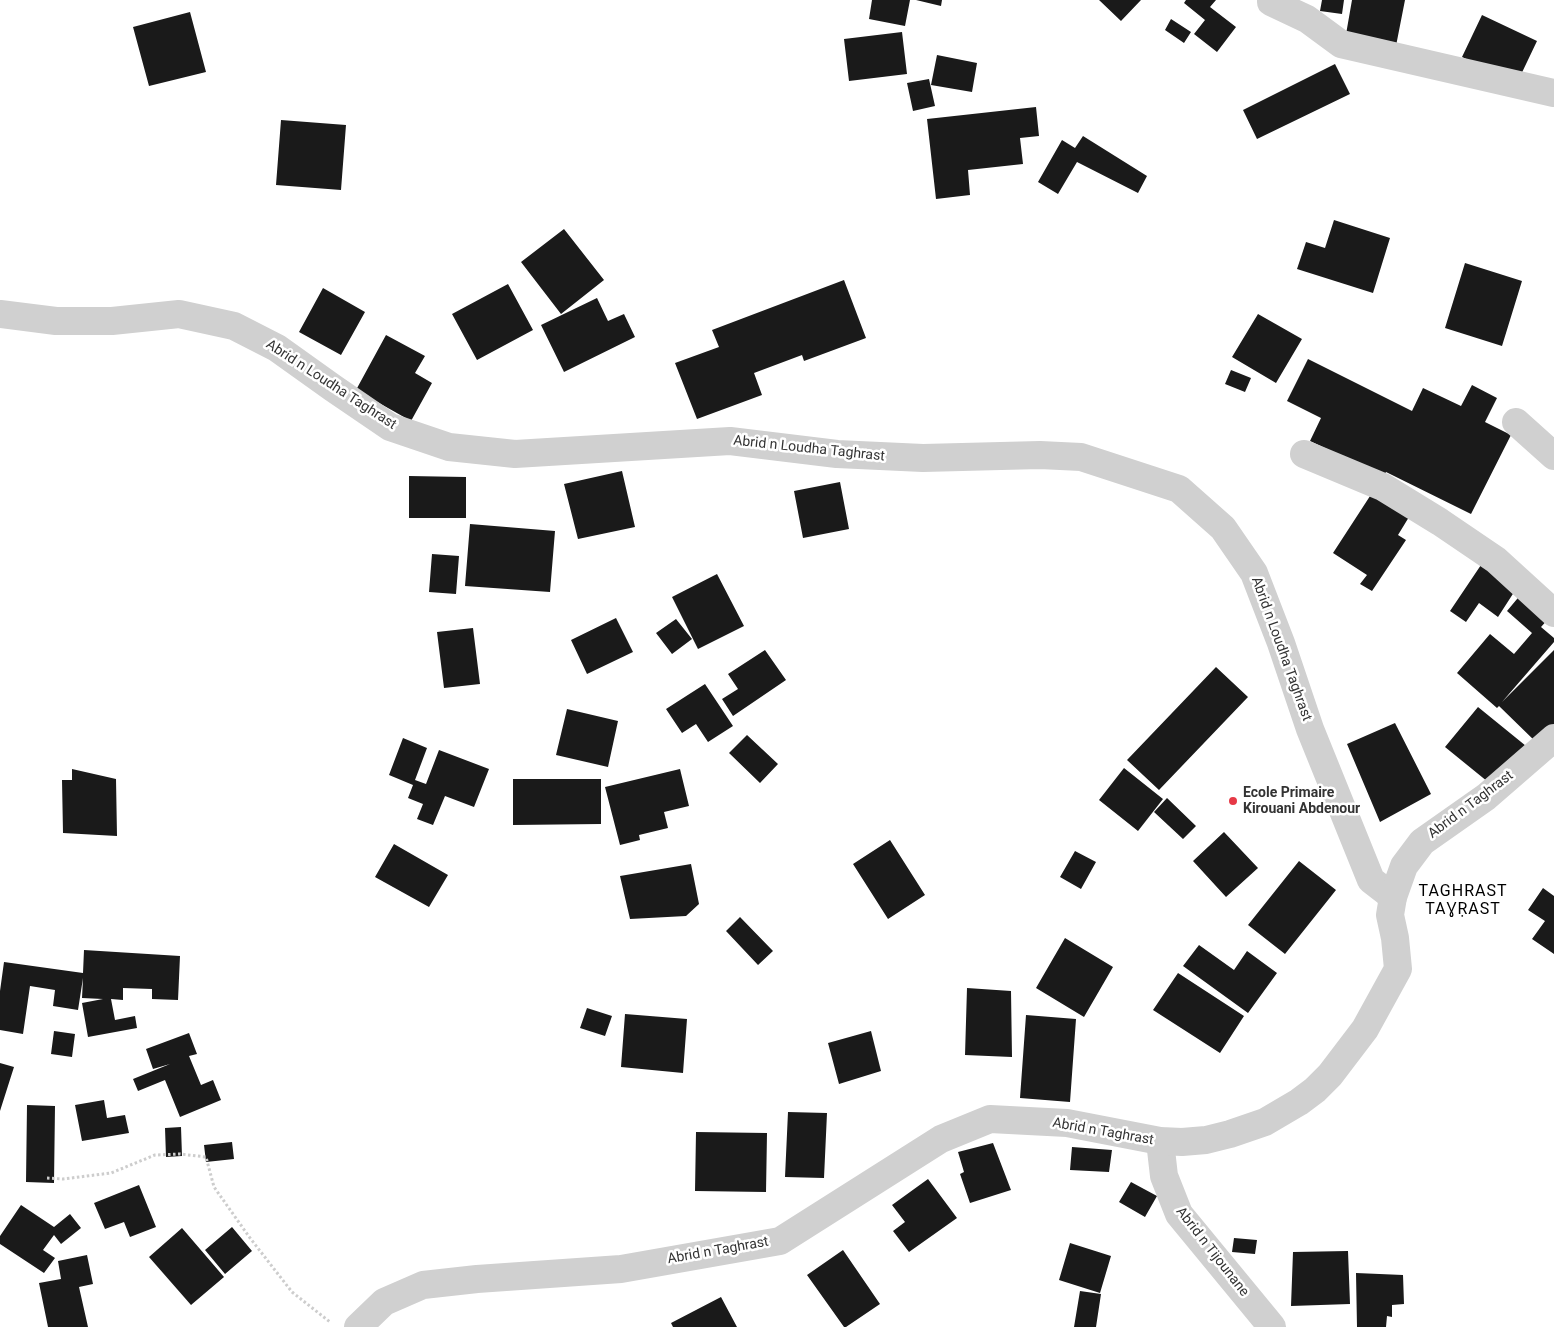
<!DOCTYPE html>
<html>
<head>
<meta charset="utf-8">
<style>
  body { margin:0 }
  canvas { display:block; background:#fff }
</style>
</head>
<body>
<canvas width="1554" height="1327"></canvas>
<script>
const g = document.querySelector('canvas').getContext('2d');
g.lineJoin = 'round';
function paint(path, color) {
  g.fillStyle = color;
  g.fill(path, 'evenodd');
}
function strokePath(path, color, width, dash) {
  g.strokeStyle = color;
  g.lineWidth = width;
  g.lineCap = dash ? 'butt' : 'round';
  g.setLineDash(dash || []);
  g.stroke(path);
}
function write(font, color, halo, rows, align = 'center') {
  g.font = font + ' Roboto,sans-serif';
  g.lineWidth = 5;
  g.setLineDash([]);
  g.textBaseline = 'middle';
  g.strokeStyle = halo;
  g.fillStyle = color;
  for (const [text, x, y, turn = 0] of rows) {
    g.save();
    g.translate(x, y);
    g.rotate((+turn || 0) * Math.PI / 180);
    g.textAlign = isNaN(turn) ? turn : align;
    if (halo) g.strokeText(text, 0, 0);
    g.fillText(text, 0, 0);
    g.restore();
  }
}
const building = new Path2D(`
  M872,0H910L905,26L869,19Z
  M916,0H942L941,6Z
  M1099,0H1141L1121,21Z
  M1186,0H1216L1210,7L1236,27L1217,52L1194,34L1205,20L1184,3Z
  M1322,0H1344L1342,14L1320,11Z
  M1352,0H1405L1395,51L1345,40Z
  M190,12L206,72L149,86L133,27Z
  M1482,15L1537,41L1517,83L1462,57Z
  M1171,19L1191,32L1184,43L1165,30Z
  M902,32L907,74L849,81L844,39Z
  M937,55L977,63L972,92L931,85Z
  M1335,64L1350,94L1257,139L1243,110Z
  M929,79L935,106L913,111L907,83Z
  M1036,107L1039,136L1020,138L1023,164L968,170L970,195L936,199L927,119Z
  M281,120L346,125L341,190L276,185Z
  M1083,136L1147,176L1138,193L1077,162L1058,194L1038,182L1062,140L1075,148Z
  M1334,220L1390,238L1373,293L1297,269L1306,242L1325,248Z
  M564,229L604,280L561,314L521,262Z
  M1465,263L1522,281L1502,346L1445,328Z
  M844,280L866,338L804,361L802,355L754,373L762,395L697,419L675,363L719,347L712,330Z
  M508,284L533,330L477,360L452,314Z
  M323,288L365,312L341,355L299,332Z
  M597,298L608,321L624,314L635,337L564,372L541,325Z
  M1258,314L1302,339L1276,383L1232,357Z
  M386,335L425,356L415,373L432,383L411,421L356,390Z
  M1308,359L1412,411L1423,388L1461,406L1472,385L1497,398L1485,422L1511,435L1471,514L1386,472L1384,476L1310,441L1321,418L1287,401Z
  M1231,370L1251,378L1245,392L1225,384Z
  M622,471L635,527L578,539L564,484Z
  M409,476L466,477V518H409Z
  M840,482L849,529L803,538L794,491Z
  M1372,493L1409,517L1398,535L1406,540L1372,591L1360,584L1367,575L1333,553Z
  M470,524L555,531L550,592L465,586Z
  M432,554L459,556L456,594L429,592Z
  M1483,562L1518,586L1498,617L1479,603L1466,622L1450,611Z
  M717,574L744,626L698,649L672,597Z
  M1522,593L1550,617L1541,627L1554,638V642L1502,702L1554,650V730L1539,745L1499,706L1497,708L1457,673L1490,634L1514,654L1532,633L1507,611Z
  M616,618L633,652L587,674L571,640Z
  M676,619L692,639L672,654L656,633Z
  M473,628L480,684L444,688L437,632Z
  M765,650L786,680L733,716L722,699L738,689L728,674Z
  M1216,667L1248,697L1159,790L1127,760Z
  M705,684L733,726L708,742L696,724L682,733L666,709Z
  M1478,707L1526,746L1493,786L1445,747Z
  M567,709L618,721L608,767L556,755Z
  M1395,723L1431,794L1380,822L1347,744Z
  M747,735L778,764L760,783L729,753Z
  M403,738L427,748L415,780L426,784L439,750L489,769L474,807L445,796L433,825L417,819L423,804L408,798L413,785L389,775Z
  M1124,768L1163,799L1138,831L1099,800Z
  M72,769L116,779L117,836L63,833L62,780H72Z
  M680,769L689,806L664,812L668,828L639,835L640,840L620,845L605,787Z
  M513,779H601V824L513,825Z
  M1167,798L1196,826L1183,839L1154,812Z
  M1224,832L1258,868L1226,897L1193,861Z
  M890,840L925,895L888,919L853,864Z
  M394,844L448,875L429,907L375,877Z
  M1075,851L1096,862L1081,889L1060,877Z
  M1299,861L1336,890L1285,954L1248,925Z
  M691,864L699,904L686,916L630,919L620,876Z
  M1543,888L1554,896V954L1532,939L1545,921L1528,910Z
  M740,917L773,951L758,965L726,931Z
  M1065,938L1113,967L1084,1017L1036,988Z
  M1199,945L1234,970L1247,951L1277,973L1248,1013L1183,966Z
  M84,950L180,956L178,1000L152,999V989L123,988V1000L111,999L115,1020L135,1016L137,1028L88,1037L82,1003L103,999L82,998L83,978L78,1010L53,1006L55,990L30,986L23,1034L0,1030V991L4,962L83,973Z
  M1178,973L1244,1016L1220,1053L1153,1010Z
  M967,988L1011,991L1012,1057L965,1055Z
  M587,1008L612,1016L605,1036L580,1028Z
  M625,1014L687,1019L683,1073L621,1067Z
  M1026,1015L1076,1019L1070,1102L1020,1098Z
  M54,1031L75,1034L72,1057L51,1054Z
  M871,1031L881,1071L839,1084L828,1043Z
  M189,1033L197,1054L189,1056L201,1085L213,1080L221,1100L180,1117L165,1080L138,1091L133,1079L170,1064L153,1069L146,1049Z
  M0,1063L14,1067L0,1111Z
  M104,1100L107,1118L125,1115L129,1133L82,1141L75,1105Z
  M27,1105L55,1106L54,1183L26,1182Z
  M788,1112L827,1113L824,1178L785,1177Z
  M181,1127L182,1156L166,1157L165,1128Z
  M696,1132L767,1133L766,1192L695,1191Z
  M232,1142L234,1159L206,1162L204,1145Z
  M993,1143L1011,1190L970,1203L960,1174L964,1172L958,1152Z
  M1072,1147L1112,1150L1109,1172L1070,1170Z
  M928,1179L957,1218L909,1252L893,1231L905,1222L892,1205Z
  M1131,1182L1157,1196L1145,1217L1119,1202Z
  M139,1185L156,1227L130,1237L124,1222L105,1229L94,1203Z
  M21,1205L54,1227L70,1214L81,1228L61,1244L54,1235L43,1250L55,1258L44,1273L0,1244V1236Z
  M232,1227L252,1251L225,1274L205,1250Z
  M182,1228L224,1277L191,1305L149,1257Z
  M1234,1238L1257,1240L1255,1254L1232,1252Z
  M1070,1243L1111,1256L1100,1293L1059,1280Z
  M843,1250L880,1304L846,1327H844L807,1275Z
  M1348,1251L1350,1304L1291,1306L1293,1252Z
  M87,1255L93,1284L79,1287L88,1327H48L39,1283L61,1279L58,1261Z
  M1356,1273L1403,1275L1404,1304L1392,1305V1317L1387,1316L1386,1327H1357Z
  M1080,1291L1101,1294L1096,1327H1074Z
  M721,1297L737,1327H673L671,1323Z`);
const path = new Path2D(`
  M47,1178L63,1179L111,1173L155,1155L180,1154L206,1157L214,1187L250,1238L292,1292L330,1322`);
const minor = new Path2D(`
  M1271,0V2L1307,19L1341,44L1554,93
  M0,314L56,321H112L179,314L234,326L277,348L333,388L390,427L449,447L515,454L730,441L837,454L923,458L1040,455L1081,457L1179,489L1223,528L1254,573L1281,643L1310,729L1371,880L1393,897
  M1516,422L1554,456
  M1304,454L1383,487L1440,522L1496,560L1554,613
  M1160,1141L1164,1176L1179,1214L1272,1327`);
const tertiary = new Path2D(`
  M358,1327L384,1302L423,1285L477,1279L621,1269L780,1241L941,1139L990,1119L1067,1123L1160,1141L1182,1142L1206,1140L1230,1134L1265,1122L1299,1102L1315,1090L1330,1075L1365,1029L1398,969L1395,938L1390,915L1393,897L1404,866L1422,842L1486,797L1554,738`);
const markers = [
  [1233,801,5,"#e63946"]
];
const streetNames = [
  ["Abrid n Loudha Taghrast",331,385,33],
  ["Abrid n Loudha Taghrast",809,449,6],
  ["Abrid n Loudha Taghrast",1281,649,70],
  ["Abrid n Taghrast",1471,805,-37],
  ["Abrid n Taghrast",1103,1132,10],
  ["Abrid n Taghrast",718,1251,-10],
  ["Abrid n Tijounane",1212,1252,52]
];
const poiNames = [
  ["Ecole Primaire",1243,793],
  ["Kirouani Abdenour",1243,809]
];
const quarterNames = [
  ["TAGHRAST",1463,892],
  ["TAƔṚAST",1463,910]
];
paint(building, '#1a1a1a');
strokePath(path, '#cdcdcd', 3, [2.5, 2.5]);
strokePath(minor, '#d0d0d0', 28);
strokePath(tertiary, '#d0d0d0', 28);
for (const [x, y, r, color] of markers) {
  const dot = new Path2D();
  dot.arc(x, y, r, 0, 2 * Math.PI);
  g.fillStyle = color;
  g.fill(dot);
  strokePath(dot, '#fff', 2);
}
write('14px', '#333', '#fff', streetNames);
write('bold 14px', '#333', '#fff', poiNames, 'left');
g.letterSpacing = '1px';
write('16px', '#000', '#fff', quarterNames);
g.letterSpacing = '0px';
</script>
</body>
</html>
